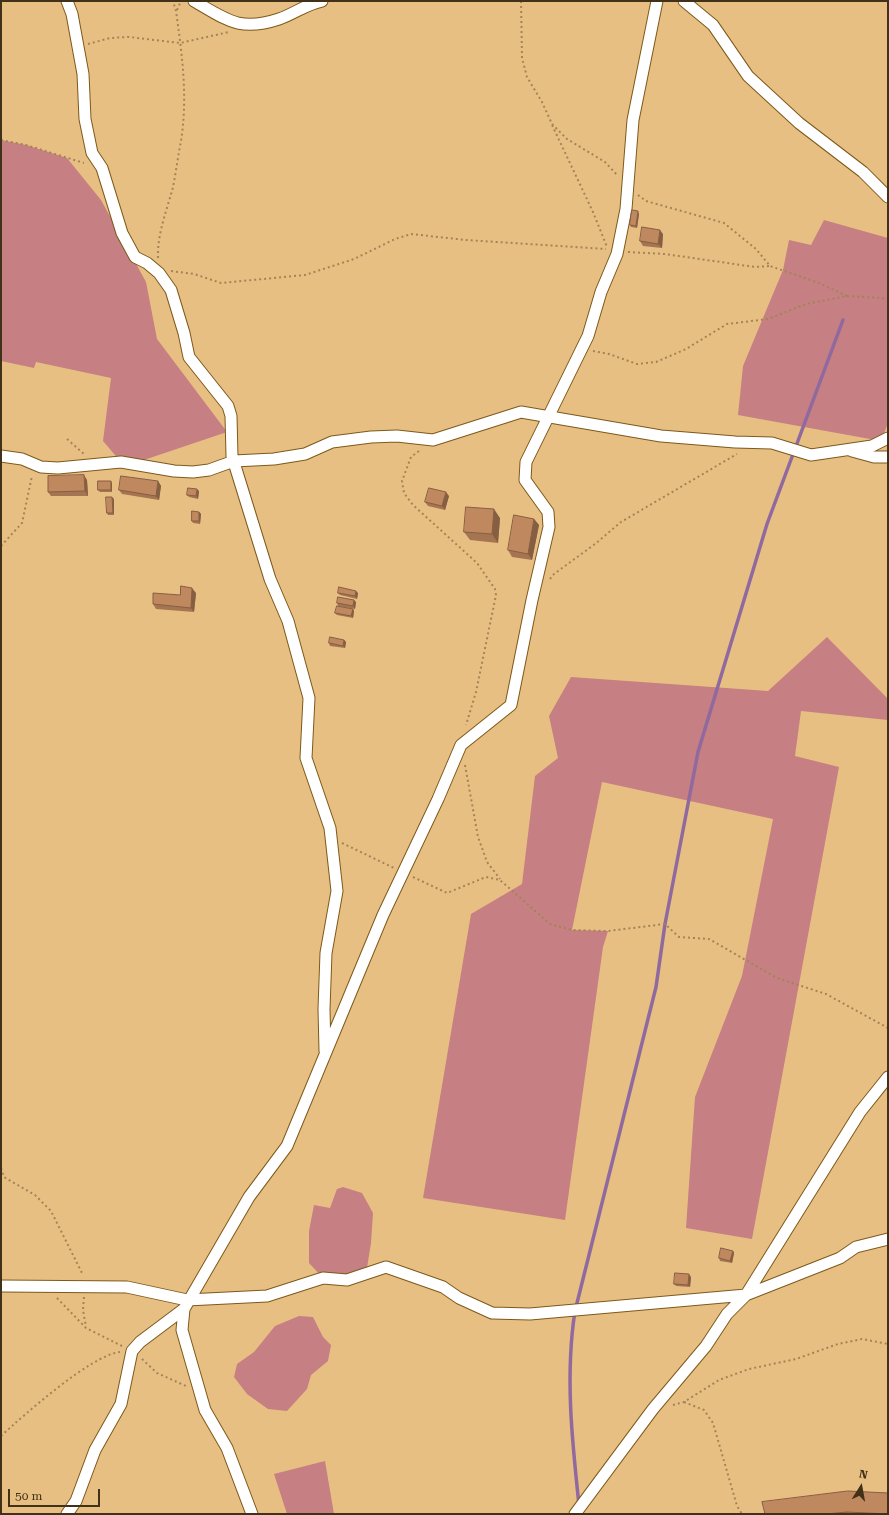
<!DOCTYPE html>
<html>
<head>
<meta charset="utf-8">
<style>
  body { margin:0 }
  #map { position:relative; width:889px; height:1515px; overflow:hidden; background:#e8bf83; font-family:"Roboto Serif",serif }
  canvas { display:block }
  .frame { position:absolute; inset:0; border:2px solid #413118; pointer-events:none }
  .north { position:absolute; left:841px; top:1467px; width:40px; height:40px; -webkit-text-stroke:3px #e8bf83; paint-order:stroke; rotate:11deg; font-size:11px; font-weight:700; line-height:16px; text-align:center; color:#413118 }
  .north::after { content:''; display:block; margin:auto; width:14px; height:18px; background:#413118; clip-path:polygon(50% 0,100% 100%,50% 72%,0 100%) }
  .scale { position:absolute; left:8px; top:1489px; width:92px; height:18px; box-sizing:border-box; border:2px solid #413118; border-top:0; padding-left:5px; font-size:12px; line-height:14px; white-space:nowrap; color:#413118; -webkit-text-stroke:3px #e8bf83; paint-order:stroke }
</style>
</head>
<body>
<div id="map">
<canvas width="889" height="1515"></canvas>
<div class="frame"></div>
<div class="north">N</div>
<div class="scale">50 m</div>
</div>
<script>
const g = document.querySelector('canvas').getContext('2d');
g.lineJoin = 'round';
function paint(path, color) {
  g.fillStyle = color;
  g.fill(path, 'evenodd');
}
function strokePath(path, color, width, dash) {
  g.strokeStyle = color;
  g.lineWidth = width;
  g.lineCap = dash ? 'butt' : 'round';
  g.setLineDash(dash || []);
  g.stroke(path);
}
const forest = new Path2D(`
  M1,140L26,145L67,158L101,200L146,282L157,339L227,432L132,464L121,462L103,441L111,378L36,362L34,368L1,361Z
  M824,220L888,238V423L881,441L738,415L743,366L783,270L789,240L811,245Z
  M827,637L888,699V720L801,711L795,756L839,767L752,1239L686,1228L695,1097L742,976L773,819L602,782L572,930L608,931L603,947L565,1220L423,1198L471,914L522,884L535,776L558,758L549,716L571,677L768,691Z
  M343,1187L362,1193L373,1213L371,1243L366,1274L323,1278L309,1263V1231L314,1205L330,1208L337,1189Z
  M299,1316L313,1317L323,1337L331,1345L328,1361L311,1375L307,1389L287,1411L268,1409L247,1394L234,1377L237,1364L254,1352L275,1326Z
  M325,1461L334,1514H287L274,1474Z`);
const stream = new Path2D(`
  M579,1505C572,1440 565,1375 575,1311L656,987L665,924L698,752L767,524L843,320`);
const path = new Path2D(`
  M521,1L522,58L527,77L542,102L552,124L567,139L605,162L618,176
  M177,10L181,1
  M88,44L110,38L129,37L180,43L229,32
  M552,125L593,212L607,247
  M1,140L26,145L84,163
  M638,195L646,201L724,223L756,249L770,266L819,283L847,296
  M628,252L665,254L755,267L770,266
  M158,258C157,234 167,210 173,187C176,172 178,156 181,141C188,97 182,54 176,11L173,1
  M171,271L194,274L221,283L305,275L354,259L395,239L411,234L466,240L606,249
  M593,351L609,354L637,364L656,362L686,349L727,324L768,319L806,304L847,296L882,298L888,300
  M67,439L84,454
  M419,451L411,457L402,481L404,493L413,505L477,563L495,589L496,595L476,692L466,725
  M1,546L22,523L32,476
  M550,579L554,574L595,544L621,522L737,454
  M465,765L478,837L487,862L500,879
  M342,843L394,868
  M413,877L447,893L486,877L500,880L550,924L572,930L608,931L665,924L679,937L709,939L777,978L826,994L888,1028
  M1,1118V1124
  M1,1168L4,1177L35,1195L51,1211L83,1275
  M84,1297L83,1310L86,1327
  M57,1298L86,1328L122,1346
  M142,1359L157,1373L186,1386
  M684,1402L704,1410L713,1423L737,1506L742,1514
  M673,1405L684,1402L719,1380L749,1369L796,1359L838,1344L862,1339L888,1344
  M1,1436C24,1415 91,1355 120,1352`);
const minor = new Path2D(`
  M67,1L72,14L83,74L85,119L92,153L102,168L122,233L135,257L147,263L159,273L171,290L184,333L189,357L228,406L231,416L232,456L270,579L288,621L309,698L306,758L330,828L337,891L326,953L324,1009L325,1051
  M194,1C227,20 240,32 279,19C294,14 306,4 322,1
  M684,1L713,25L748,76L799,123L863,172L888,197
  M852,451L874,457H888
  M1,456L22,459L41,467L58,468L121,462L174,471L193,472L209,470L234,461L274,459L305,454L332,442L371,437L397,436L433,440L521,412L661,436L735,442L772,443L811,455L872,446L888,438
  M1,1286L127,1287L187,1300L267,1296L323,1278L347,1280L386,1267L443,1287L459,1298L492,1313L530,1314L746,1295L840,1258L856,1247L888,1239
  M67,1514L76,1501L95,1450L121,1404L132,1351L140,1342L184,1309
  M252,1514L227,1448L205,1410L182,1330L184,1309L249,1197L287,1146L383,915L438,799L461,745L511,705L532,600L549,527L548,512L525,480L526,462L588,336L601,292L617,254L626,209L633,120L657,1
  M575,1514L653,1409L706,1346L727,1314L746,1295L860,1112L888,1077`);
const wall = new Path2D(`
  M639,214L637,228L631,227L630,225Z
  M663,234L662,248L643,246L640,241Z
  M87,480L88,496H51L48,492Z
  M158,481L161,486L159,500L122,494L119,490Z
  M112,483V492H100L98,490Z
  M199,491L198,499L189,497L187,495Z
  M449,496L445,510L428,506L425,502Z
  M114,499V515H108L107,513Z
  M199,512L201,514L200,524L193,523L192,521Z
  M500,518L498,543L470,540L464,532Z
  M534,519L539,525L532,560L512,557L508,550Z
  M196,593L194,612L156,609L153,604L180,595Z
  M338,593H358L357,599L340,595Z
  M356,602L355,609L338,606L337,603Z
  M353,609L354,611L353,618L337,615L335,613Z
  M344,640L346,642L345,648L330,646L329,643Z
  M733,1251L734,1253L732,1263L720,1261L719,1258Z
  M691,1277L690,1287L676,1286L674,1284Z
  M888,1493V1514H765Z`);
const shadedWall = new Path2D(`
  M638,211L639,214L637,228L636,226Z
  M660,230L663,234L662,248L658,244Z
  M84,475L87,480L88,496L85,491Z
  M111,481L112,483V492L111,490Z
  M158,481L161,486L159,500L156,496Z
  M197,489L199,491L198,499L196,496Z
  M446,492L449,496L445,510L442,506Z
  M112,497L114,499V515L113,513Z
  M494,509L500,518L498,543L492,534Z
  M199,512L201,514L200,524L199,521Z
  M534,519L539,525L532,560L528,554Z
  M192,588L196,593L194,612L191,608Z
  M356,591L358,593L357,599L355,596Z
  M354,600L356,602L355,609L353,606Z
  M353,609L354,611L353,618L351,616Z
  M344,640L346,642L345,648L343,646Z
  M733,1251L734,1253L732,1263L730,1261Z
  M689,1274L691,1277L690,1287L688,1285Z`);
const building = new Path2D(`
  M632,210L638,211L636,226L630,225Z
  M642,227L660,230L658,244L640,241Z
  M84,475L85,491L48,492V476Z
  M121,476L158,481L156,496L119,490Z
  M98,481H111V490H98Z
  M188,488L197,489L196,496L187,495Z
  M429,488L446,492L442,506L425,502Z
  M106,497H112L113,513H107Z
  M466,507L494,509L492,534L464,532Z
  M192,511L199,512V521H192Z
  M514,515L534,519L528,554L508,550Z
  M181,586L192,588L191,608L153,604V593L180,595Z
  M339,587L356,591L355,596L338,593Z
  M338,597L354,600L353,606L337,603Z
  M337,606L353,609L351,616L335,613Z
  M330,637L344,640L343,646L329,643Z
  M721,1248L733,1251L730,1261L719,1258Z
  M675,1273L689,1274L688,1285L674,1284Z
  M848,1491L888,1493V1514L847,1512L826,1514H765L762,1502Z`);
paint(forest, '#c67f82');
strokePath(stream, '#906a9f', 3.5);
strokePath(minor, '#7d591a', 13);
strokePath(path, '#a28456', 2, [2, 3]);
strokePath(minor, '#fff', 11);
paint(wall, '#a57552');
paint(shadedWall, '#865f42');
paint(building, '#c0885f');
strokePath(building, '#865f42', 1);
</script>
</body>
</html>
